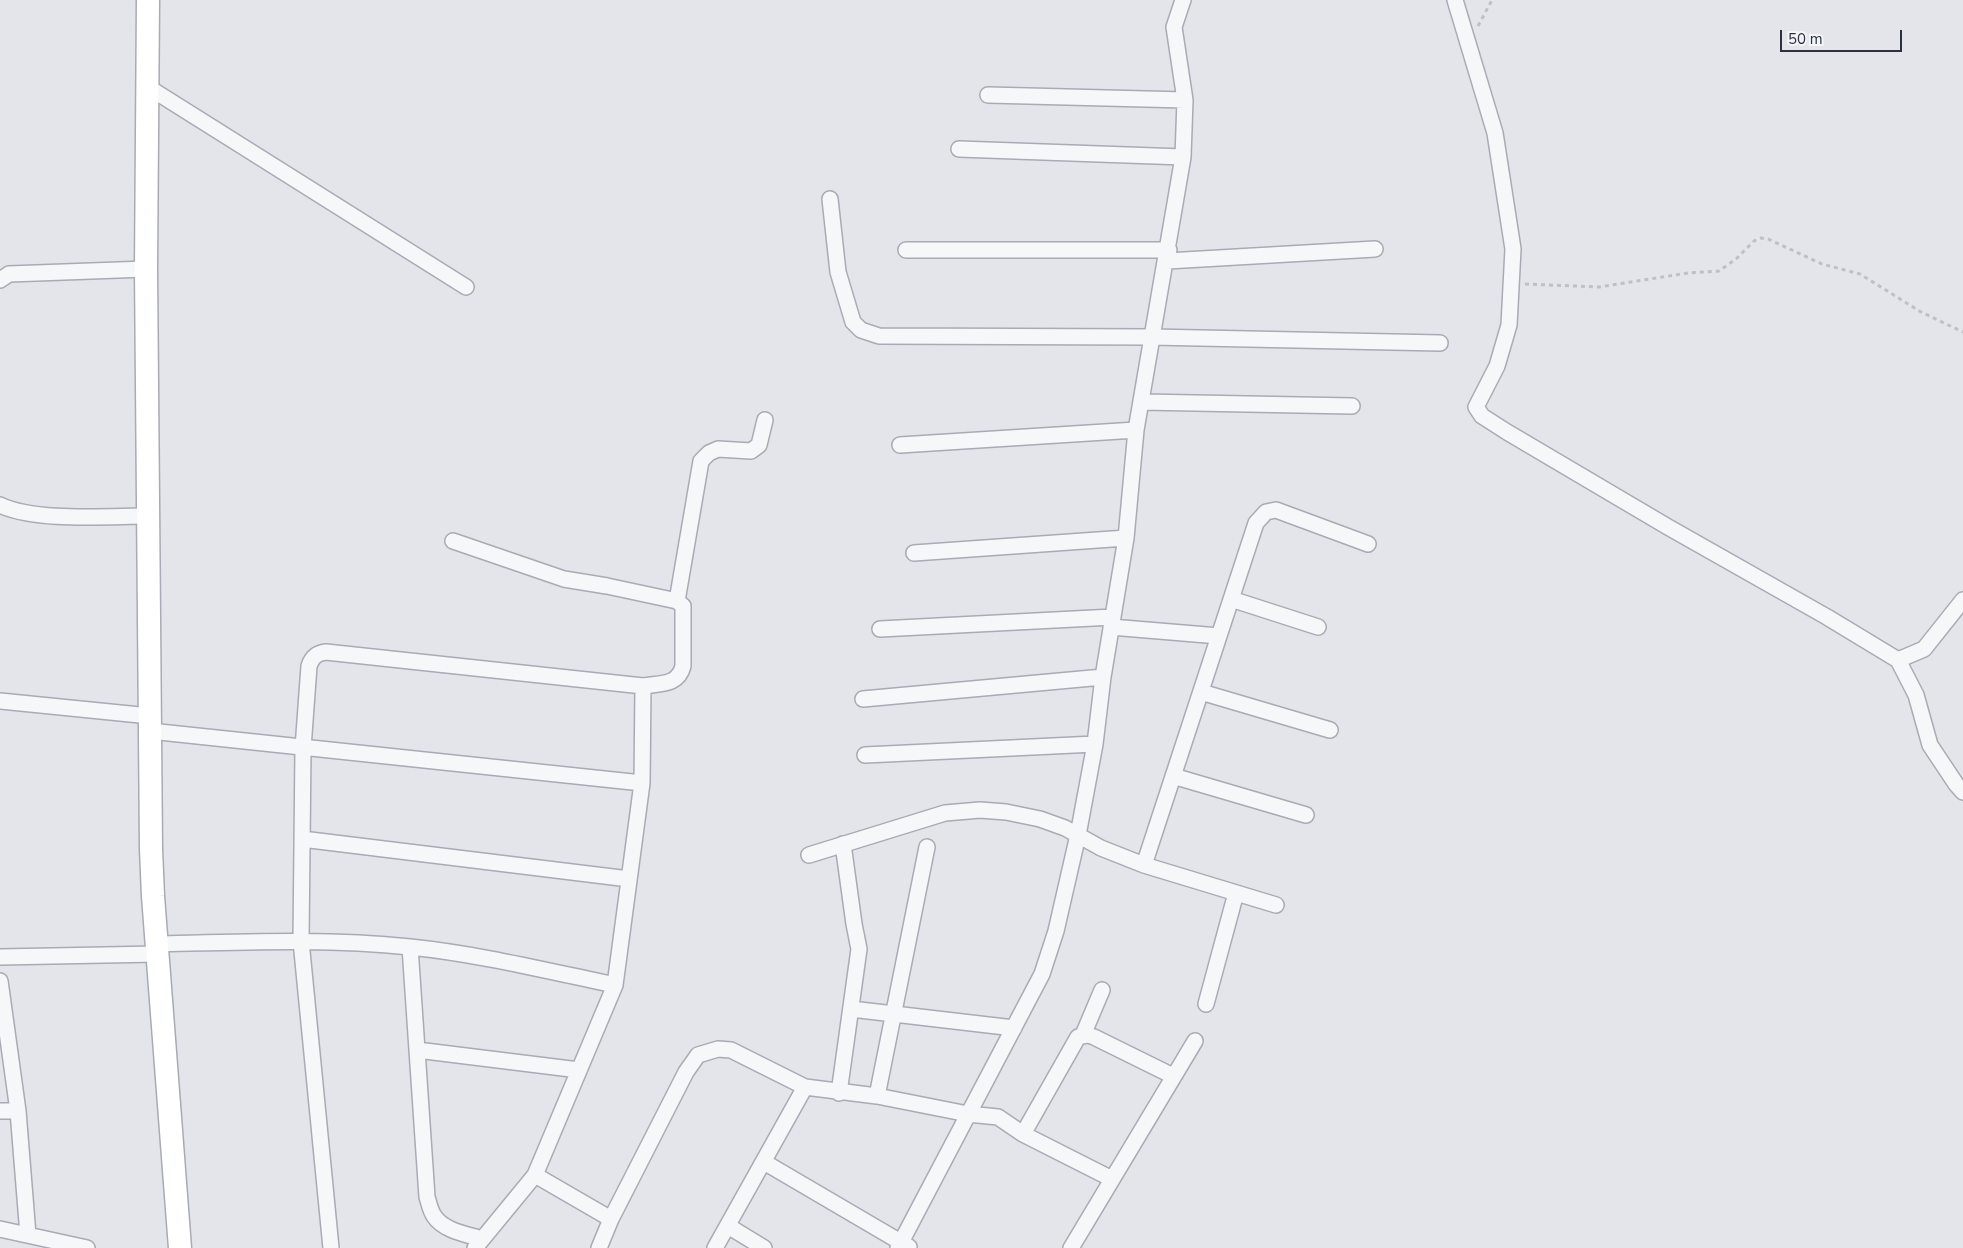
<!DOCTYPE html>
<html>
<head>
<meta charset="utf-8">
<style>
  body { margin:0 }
  #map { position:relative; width:1963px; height:1248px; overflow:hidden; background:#e3e5eb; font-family:"Nunito Sans",sans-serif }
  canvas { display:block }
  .scale { position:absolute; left:1780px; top:30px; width:122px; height:22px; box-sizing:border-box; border:2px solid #2b3143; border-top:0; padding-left:6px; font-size:15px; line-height:18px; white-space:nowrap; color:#2b3143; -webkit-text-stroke:4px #f3f5f8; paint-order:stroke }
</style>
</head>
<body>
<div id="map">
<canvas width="1963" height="1248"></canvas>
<div class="scale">50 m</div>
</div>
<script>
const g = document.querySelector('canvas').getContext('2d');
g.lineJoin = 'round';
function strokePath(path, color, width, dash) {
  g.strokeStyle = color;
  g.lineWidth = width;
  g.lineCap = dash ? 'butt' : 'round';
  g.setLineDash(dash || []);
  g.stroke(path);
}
const path = new Path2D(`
  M1478,26L1492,0
  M1525,284L1599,287L1688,273L1719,271L1736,259L1754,241L1761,238L1768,239L1822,264L1860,274L1921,312L1963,332`);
const minor = new Path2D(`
  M1455,0L1495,133L1513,249L1509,325L1497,366L1476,407L1482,416L1507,432L1668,527L1827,617L1898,660L1916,695L1930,745L1956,784L1963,792
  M148,87L466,287
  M988,95L1185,100
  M959,149L1183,157
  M830,199L838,272L853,322L861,330L879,336L1152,337L1440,343
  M906,250H1169
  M1167,261L1375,249
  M0,280L9,274L146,269
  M1142,402L1352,406
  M900,445L1136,430
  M0,505C35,522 108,516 148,516
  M914,553L1126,538
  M1231,599L1318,627
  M677,601L701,461L709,453L718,449L751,451L759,445L765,420
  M1111,627L1219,636
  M880,629L1113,617
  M1898,660L1924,649L1963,600
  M1201,692L1330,730
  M863,699L1103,677
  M0,701L150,716
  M150,731L642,783
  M865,755L1095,744
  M1173,776L1306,815
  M302,839L629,879
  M809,855L945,813L980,810L1006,812L1040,819L1065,828L1101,848L1144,865L1276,905
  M1144,865L1256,523L1266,512L1276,510L1368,544
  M156,944C241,942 326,938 410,947C479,954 547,971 615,985
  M410,947L427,1197C429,1203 430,1210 434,1216C444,1231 466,1234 482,1239
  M0,957L157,954
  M0,981L18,1111L28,1235
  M1206,1004L1236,893
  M851,1009L1014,1028
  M1083,1035L1102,990
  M417,1050L579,1070
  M839,1093L859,949L854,924L843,844
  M877,1096L927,847
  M0,1111H18
  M1023,1134L1078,1037L1088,1035L1094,1037L1173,1076
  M764,1162L909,1247
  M535,1175L611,1219
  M728,1226L764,1248
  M0,1229L87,1248
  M331,1248L301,941L303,748L309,666C312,657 317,653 326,652L643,686C660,683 678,686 683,666V606L677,601L607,586L564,579L453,541
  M475,1248L535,1175L615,985L642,783L643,686
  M599,1248L611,1219L686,1072L698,1055L718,1049L731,1050L805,1087L877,1096L968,1114L998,1117L1023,1134L1112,1179
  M715,1248L805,1087
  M898,1248L1042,974L1056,931L1078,835L1095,744L1103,677L1126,538L1136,430L1183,157L1185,100L1174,27L1183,0
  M1071,1248L1195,1041`);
const secondary = new Path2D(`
  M148,0L146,269L151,849L153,896L180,1248`);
strokePath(minor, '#a8abb5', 18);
strokePath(secondary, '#a8abb5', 25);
strokePath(path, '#bdc0c6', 3, [4, 4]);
strokePath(minor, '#f6f7f9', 15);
strokePath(secondary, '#fff', 22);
</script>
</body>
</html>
